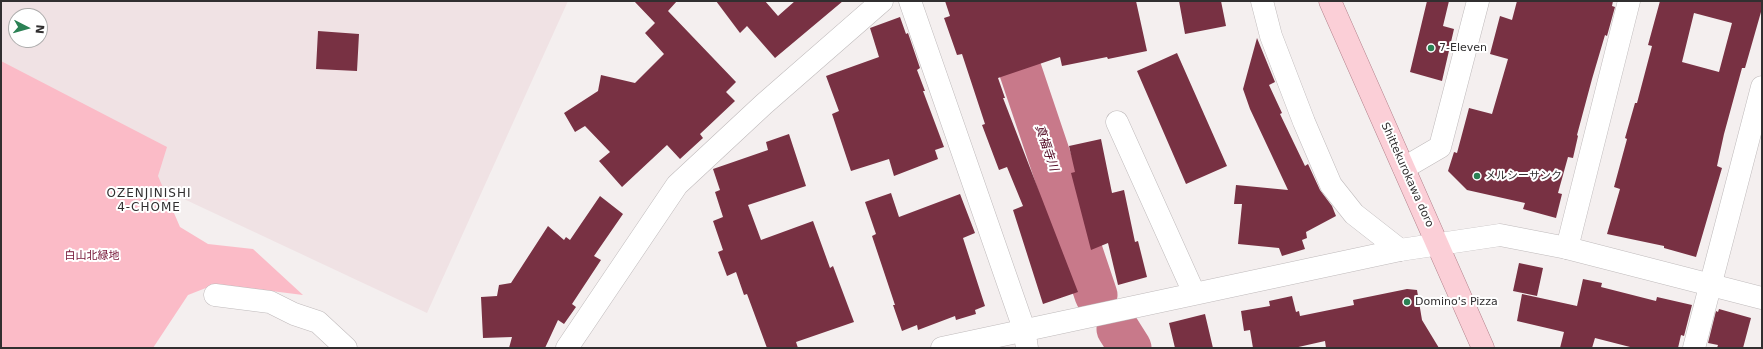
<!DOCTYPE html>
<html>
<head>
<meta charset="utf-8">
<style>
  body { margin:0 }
  #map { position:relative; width:1763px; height:349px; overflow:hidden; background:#f4efef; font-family:"DejaVu Sans",sans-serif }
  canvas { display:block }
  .frame { position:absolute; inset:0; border:2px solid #312f30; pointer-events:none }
  .north { position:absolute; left:8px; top:8px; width:40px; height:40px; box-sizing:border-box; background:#fff; border:1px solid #adacac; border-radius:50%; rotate:96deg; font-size:11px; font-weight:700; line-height:16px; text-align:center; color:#312f30 }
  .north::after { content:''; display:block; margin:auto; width:14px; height:18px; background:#2b8154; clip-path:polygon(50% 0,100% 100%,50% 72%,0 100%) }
</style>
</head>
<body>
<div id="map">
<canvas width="1763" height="349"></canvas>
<div class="frame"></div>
<div class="north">N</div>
</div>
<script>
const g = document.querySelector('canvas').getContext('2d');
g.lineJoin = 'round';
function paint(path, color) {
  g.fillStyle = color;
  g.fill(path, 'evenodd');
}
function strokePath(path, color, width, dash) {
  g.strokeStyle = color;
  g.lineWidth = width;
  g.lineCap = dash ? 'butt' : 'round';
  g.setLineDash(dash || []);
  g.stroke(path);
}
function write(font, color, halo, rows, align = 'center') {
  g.font = font + ' "DejaVu Sans","Noto Sans JP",sans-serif';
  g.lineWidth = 4;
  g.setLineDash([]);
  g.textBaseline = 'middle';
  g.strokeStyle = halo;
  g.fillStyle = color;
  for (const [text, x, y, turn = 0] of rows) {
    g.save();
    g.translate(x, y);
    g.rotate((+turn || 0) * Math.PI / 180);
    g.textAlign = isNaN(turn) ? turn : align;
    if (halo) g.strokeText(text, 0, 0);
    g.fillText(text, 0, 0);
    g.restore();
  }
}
const built = new Path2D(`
  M1,1H568L427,313L39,131L1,102ZM16,16H40V40H16Z`);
const green = new Path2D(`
  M1,61L167,147L158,176L180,227L208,244L253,249L303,295L216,284L188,295L153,348H1Z`);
const river = new Path2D(`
  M997,1L1096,295
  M1118,329L1130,348`);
const building = new Path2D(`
  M634,1H677L668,11L736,82L726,92L735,101L700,134L703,138L680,159L667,145L622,187L599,161L610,152L585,126L575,132L564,113L598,91L601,75L635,83L664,54L645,33L655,23Z
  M716,1H765L778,16L795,1H843L775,58L747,26L740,33Z
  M945,1H1136L1147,51L1108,59L1107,57L1062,66L1060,57L998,78L1005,98H1003L1078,292L1043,304L1013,210L1023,206L1007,167L999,170L982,125L985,124L962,54L957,55L944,18L950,16Z
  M1179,1H1221L1226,26L1185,34Z
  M1427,1H1449L1443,26L1454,29L1442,81L1410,72Z
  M1517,1H1613L1612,6L1615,7L1607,36L1605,35L1592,79L1577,135L1578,136L1573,158L1568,157L1558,193L1562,194L1556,218L1523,209L1525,203L1467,190L1448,171L1454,152L1457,153L1469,108L1492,114L1508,59L1490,54L1500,16L1512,20Z
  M1660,1H1762L1761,12L1745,68H1742L1724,134L1717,166L1722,168L1696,257L1664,248V246L1607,234L1620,189L1614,187L1627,139L1625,138L1635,103H1637L1652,46L1648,45ZM1694,13L1732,23L1719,72L1682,62Z
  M900,17L906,34L908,33L920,68L917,70L925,91H923L944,147L935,150L938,159L894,176L889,159L851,171L832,114L839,111L826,76L879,57L870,28Z
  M318,31L359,34L357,71L316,69Z
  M1257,38L1275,82L1269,85L1282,113L1280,114L1305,166L1308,164L1320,190L1332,206L1336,216L1306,232L1307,238L1302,240L1305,249L1282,256L1279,248L1238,244L1242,204H1234L1236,185L1288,190L1250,109L1243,89Z
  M1177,53L1227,166L1186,184L1137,71Z
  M789,134L806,186L748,205L761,240L813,221L830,268L833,266L854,322L796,342L798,348H767L747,294L744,295L736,272L727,276L718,252L723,250L713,221L723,217L715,192L720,190L713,169L768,150L766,142Z
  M1101,139L1112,193L1124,190L1135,242L1138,241L1147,277L1118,285L1108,243L1091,250L1071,173L1075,172L1069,146Z
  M891,193L899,217L960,194L975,233L963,238L985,306L975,310L976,314L956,320L955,316L918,330L917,325L902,331L893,305H895L872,236L876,234L865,202Z
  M600,196L623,214L594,256L601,260L572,304L576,307L564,324L558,320L545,348H509L512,337L483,338L481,297L497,296L499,285L511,283L548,226L564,240L566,237L570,240Z
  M1519,263L1543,268L1537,296L1513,291Z
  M1583,279L1602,283L1601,287L1656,301L1657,297L1692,305L1684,336L1681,335L1678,348H1634L1595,338L1592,348H1560L1564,332L1517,321L1522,294L1577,306Z
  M1407,289L1417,290L1422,320L1439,348H1326L1325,341L1294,348H1253L1250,330L1244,331L1241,311L1270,306L1269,301L1292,296L1296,312L1299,311L1300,316L1354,305L1353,300Z
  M1719,309L1751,318L1743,348H1717L1718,345L1708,343L1716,311L1718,312Z
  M1205,314L1213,348H1175L1169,323Z`);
const minor = new Path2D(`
  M910,1L1024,329L1027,348
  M1262,1L1271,36L1304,122L1331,185L1354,214L1400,250
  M1117,122L1194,293
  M1404,168L1440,147L1478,1
  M1567,248L1629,1
  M215,295L270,302L294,314L318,322L346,348
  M567,348L677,185L764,104L882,1
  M1694,348L1762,87`);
const tertiary = new Path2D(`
  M942,348L1400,250L1500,235L1567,248L1762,298`);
const primary = new Path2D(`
  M1330,1L1483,348`);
const markers = [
  [1431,48,4,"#2b8154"],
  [1477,176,4,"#2b8154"],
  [1407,302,4,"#2b8154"]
];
const poiNames = [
  ["7-Eleven",1439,48],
  ["メルシーサンク",1485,176],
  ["Domino's Pizza",1415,302]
];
const streetNames = [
  ["Shittekurokawa doro",1407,175,66]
];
const parkNames = [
  ["白山北緑地",92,256]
];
const waterNames = [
  ["真福寺川",1046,148,71]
];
const neighbourhoodNames = [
  ["OZENJINISHI",149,194],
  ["4-CHOME",149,208]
];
paint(built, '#f0e2e4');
paint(green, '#fbbbc7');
strokePath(river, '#c8798a', 43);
paint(building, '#783143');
strokePath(minor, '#bfbabb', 23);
strokePath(tertiary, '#bfbabb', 23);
strokePath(primary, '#b3828c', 23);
strokePath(minor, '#fff', 22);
strokePath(tertiary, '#fff', 22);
strokePath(primary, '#fbcfd7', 22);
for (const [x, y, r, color] of markers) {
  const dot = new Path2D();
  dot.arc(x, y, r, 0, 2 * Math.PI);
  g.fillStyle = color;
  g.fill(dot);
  strokePath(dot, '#fff', 1.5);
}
write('11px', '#312f30', '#fff', poiNames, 'left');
write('11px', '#312f30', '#fff', streetNames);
write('11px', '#731334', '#fff', parkNames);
write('italic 12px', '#500621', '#fff', waterNames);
g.letterSpacing = '1px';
write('12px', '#312f30', '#fff', neighbourhoodNames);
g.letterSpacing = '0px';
</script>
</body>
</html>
